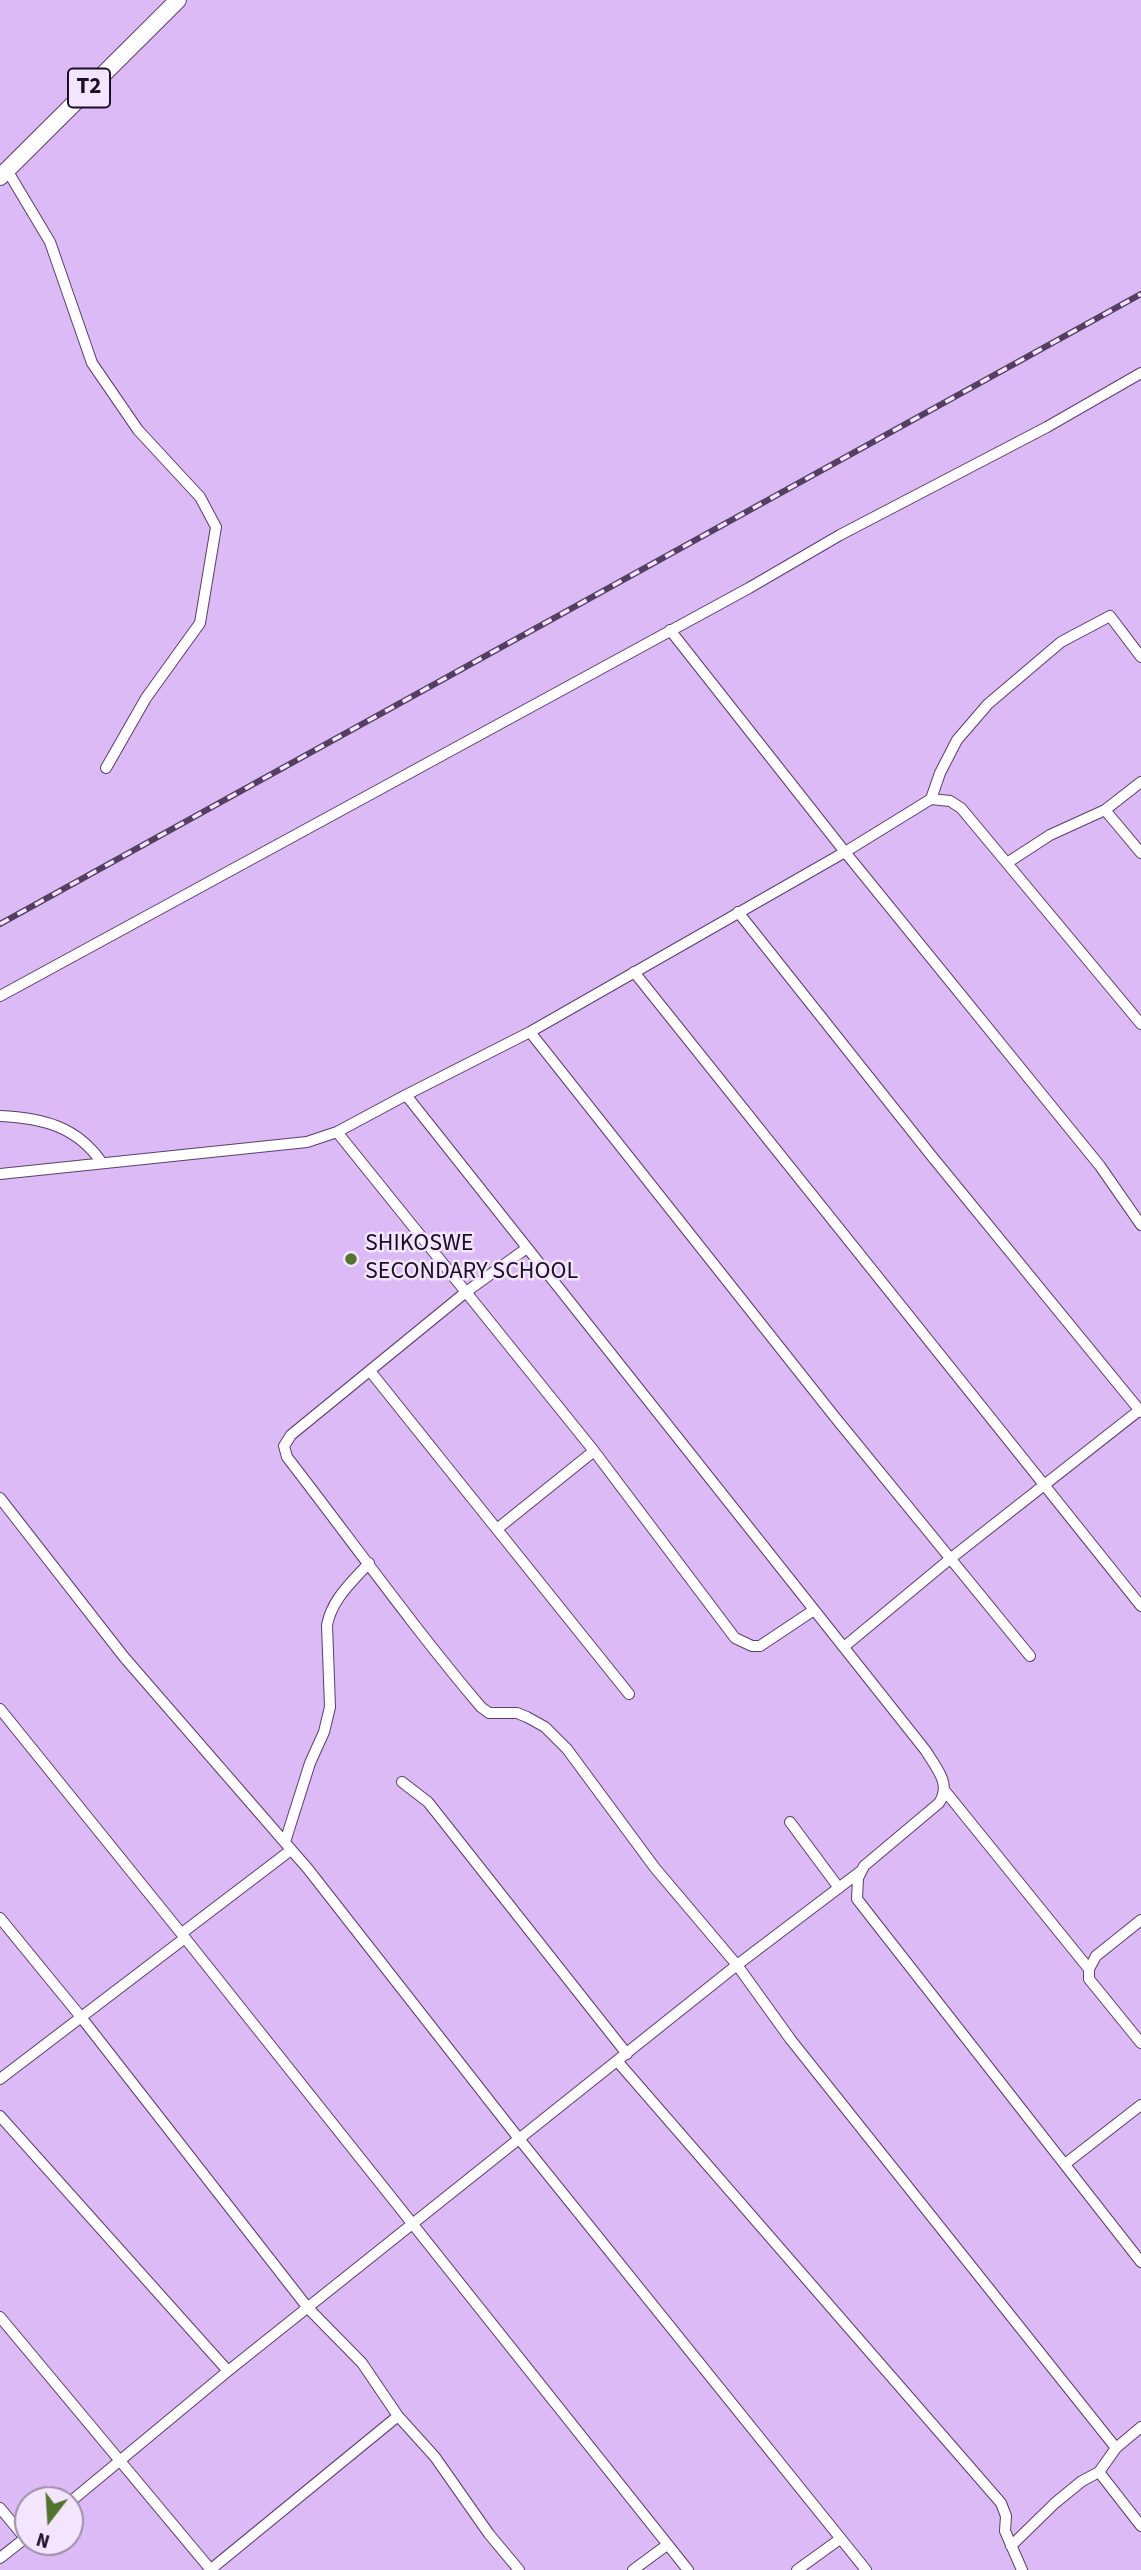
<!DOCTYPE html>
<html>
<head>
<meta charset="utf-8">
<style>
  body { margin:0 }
  #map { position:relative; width:1141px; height:2570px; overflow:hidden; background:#dcbaf6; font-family:"Source Sans 3",sans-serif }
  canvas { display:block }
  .north { position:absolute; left:14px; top:2486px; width:70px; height:70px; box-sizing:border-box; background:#f2e5fd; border:2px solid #9c8fa6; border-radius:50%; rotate:197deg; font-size:19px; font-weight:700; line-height:28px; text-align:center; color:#1b0f24 }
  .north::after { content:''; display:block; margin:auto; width:24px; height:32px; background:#53742c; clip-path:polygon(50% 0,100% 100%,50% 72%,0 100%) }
</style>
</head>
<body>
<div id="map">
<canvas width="1141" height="2570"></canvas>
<div class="north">N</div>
</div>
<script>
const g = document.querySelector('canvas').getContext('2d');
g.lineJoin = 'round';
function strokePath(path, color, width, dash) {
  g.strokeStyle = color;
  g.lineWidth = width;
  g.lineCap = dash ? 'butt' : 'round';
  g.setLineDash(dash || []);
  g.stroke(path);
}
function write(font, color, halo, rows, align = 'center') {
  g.font = font + ' "Source Sans 3",sans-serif';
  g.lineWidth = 5;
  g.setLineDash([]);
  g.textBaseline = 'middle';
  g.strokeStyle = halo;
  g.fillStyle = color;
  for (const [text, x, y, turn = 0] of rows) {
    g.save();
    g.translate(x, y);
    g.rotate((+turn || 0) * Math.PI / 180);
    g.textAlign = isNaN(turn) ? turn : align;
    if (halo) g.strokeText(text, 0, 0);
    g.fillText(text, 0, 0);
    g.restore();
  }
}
const minor = new Path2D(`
  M7,170L50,242L92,363L138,430L200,497L216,527L200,623L146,698L106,768
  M670,630L845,852L1100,1166L1141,1225
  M931,799L940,773L957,740L988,704L1061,642L1110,616L1141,657
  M1105,810L1141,853
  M1007,863L1050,835L1105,810L1141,782
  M738,912L930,1154L1141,1412
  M634,972L1141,1606
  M0,996L749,588L840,535L1047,427L1141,373
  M530,1032L834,1416L1030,1656
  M406,1095L530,1032L845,852L931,799L950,801L961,808L1141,1024
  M0,1116C42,1118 77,1126 102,1163
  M337,1132L594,1451L735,1638L752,1646H760L814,1610
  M0,1174L307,1142L337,1132L406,1095L926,1751C936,1768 952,1784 939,1803L864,1866L858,1878L857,1899L1141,2262
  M527,1248L466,1292L291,1435L284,1446L287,1457C352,1541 413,1627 481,1707L489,1713H517L527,1717L545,1727L567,1749L655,1868L737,1965L791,2040L1116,2448
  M370,1371L629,1694
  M0,1498L124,1657L308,1869L520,2140L866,2570
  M497,1529L594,1451
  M845,1646L950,1559L1141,1409
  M0,1709L185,1938L688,2570
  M402,1782L428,1802L627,2054
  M945,1791L1089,1969
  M790,1822L839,1888
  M285,1842L310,1763L324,1732L330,1707L327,1625C332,1599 352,1582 369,1563
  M0,1918L81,2017L308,2308L362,2363L398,2416L435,2457L489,2534L519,2570
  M1141,1920L1096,1956L1089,1969V1979L1141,2043
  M182,1933L291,1850
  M618,2062L1001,2503L1006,2516L1005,2531L1022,2570
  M0,2079L185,1938
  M0,2116L228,2371
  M1065,2164L1141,2105
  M0,2317L211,2570
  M1099,2472L1141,2526
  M70,2502L228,2371L737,1965L861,1871
  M0,2508L25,2538
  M1011,2546L1055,2503L1082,2481L1099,2472L1116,2448L1141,2427
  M0,2558L28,2536
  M210,2570L398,2416
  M633,2570L667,2545
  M797,2570L840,2539`);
const highway = new Path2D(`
  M0,177L178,0`);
const rail = new Path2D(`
  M0,924L1141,294`);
const markers = [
  [351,1259,7,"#53742c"]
];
const shields = [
  [89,88,42]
];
const shieldNames = [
  ["T2",89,88]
];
const poiNames = [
  ["SHIKOSWE",365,1245],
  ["SECONDARY SCHOOL",365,1273]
];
strokePath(minor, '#5b3d70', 12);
strokePath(highway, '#5b3d70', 18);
strokePath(minor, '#fff', 10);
strokePath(highway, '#fff', 16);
strokePath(rail, '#534061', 6);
strokePath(rail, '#f2e5fd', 3.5, [10]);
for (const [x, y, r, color] of markers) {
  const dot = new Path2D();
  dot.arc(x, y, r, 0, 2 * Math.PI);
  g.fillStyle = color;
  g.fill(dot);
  strokePath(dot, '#f2e5fd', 2.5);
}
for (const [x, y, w] of shields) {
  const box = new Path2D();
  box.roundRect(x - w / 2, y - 19.5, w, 39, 5);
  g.fillStyle = '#f2e5fd';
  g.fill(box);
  strokePath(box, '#1b0f24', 2);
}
write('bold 23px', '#1b0f24', null, shieldNames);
write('24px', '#1b0f24', '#f2e5fd', poiNames, 'left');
</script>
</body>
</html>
